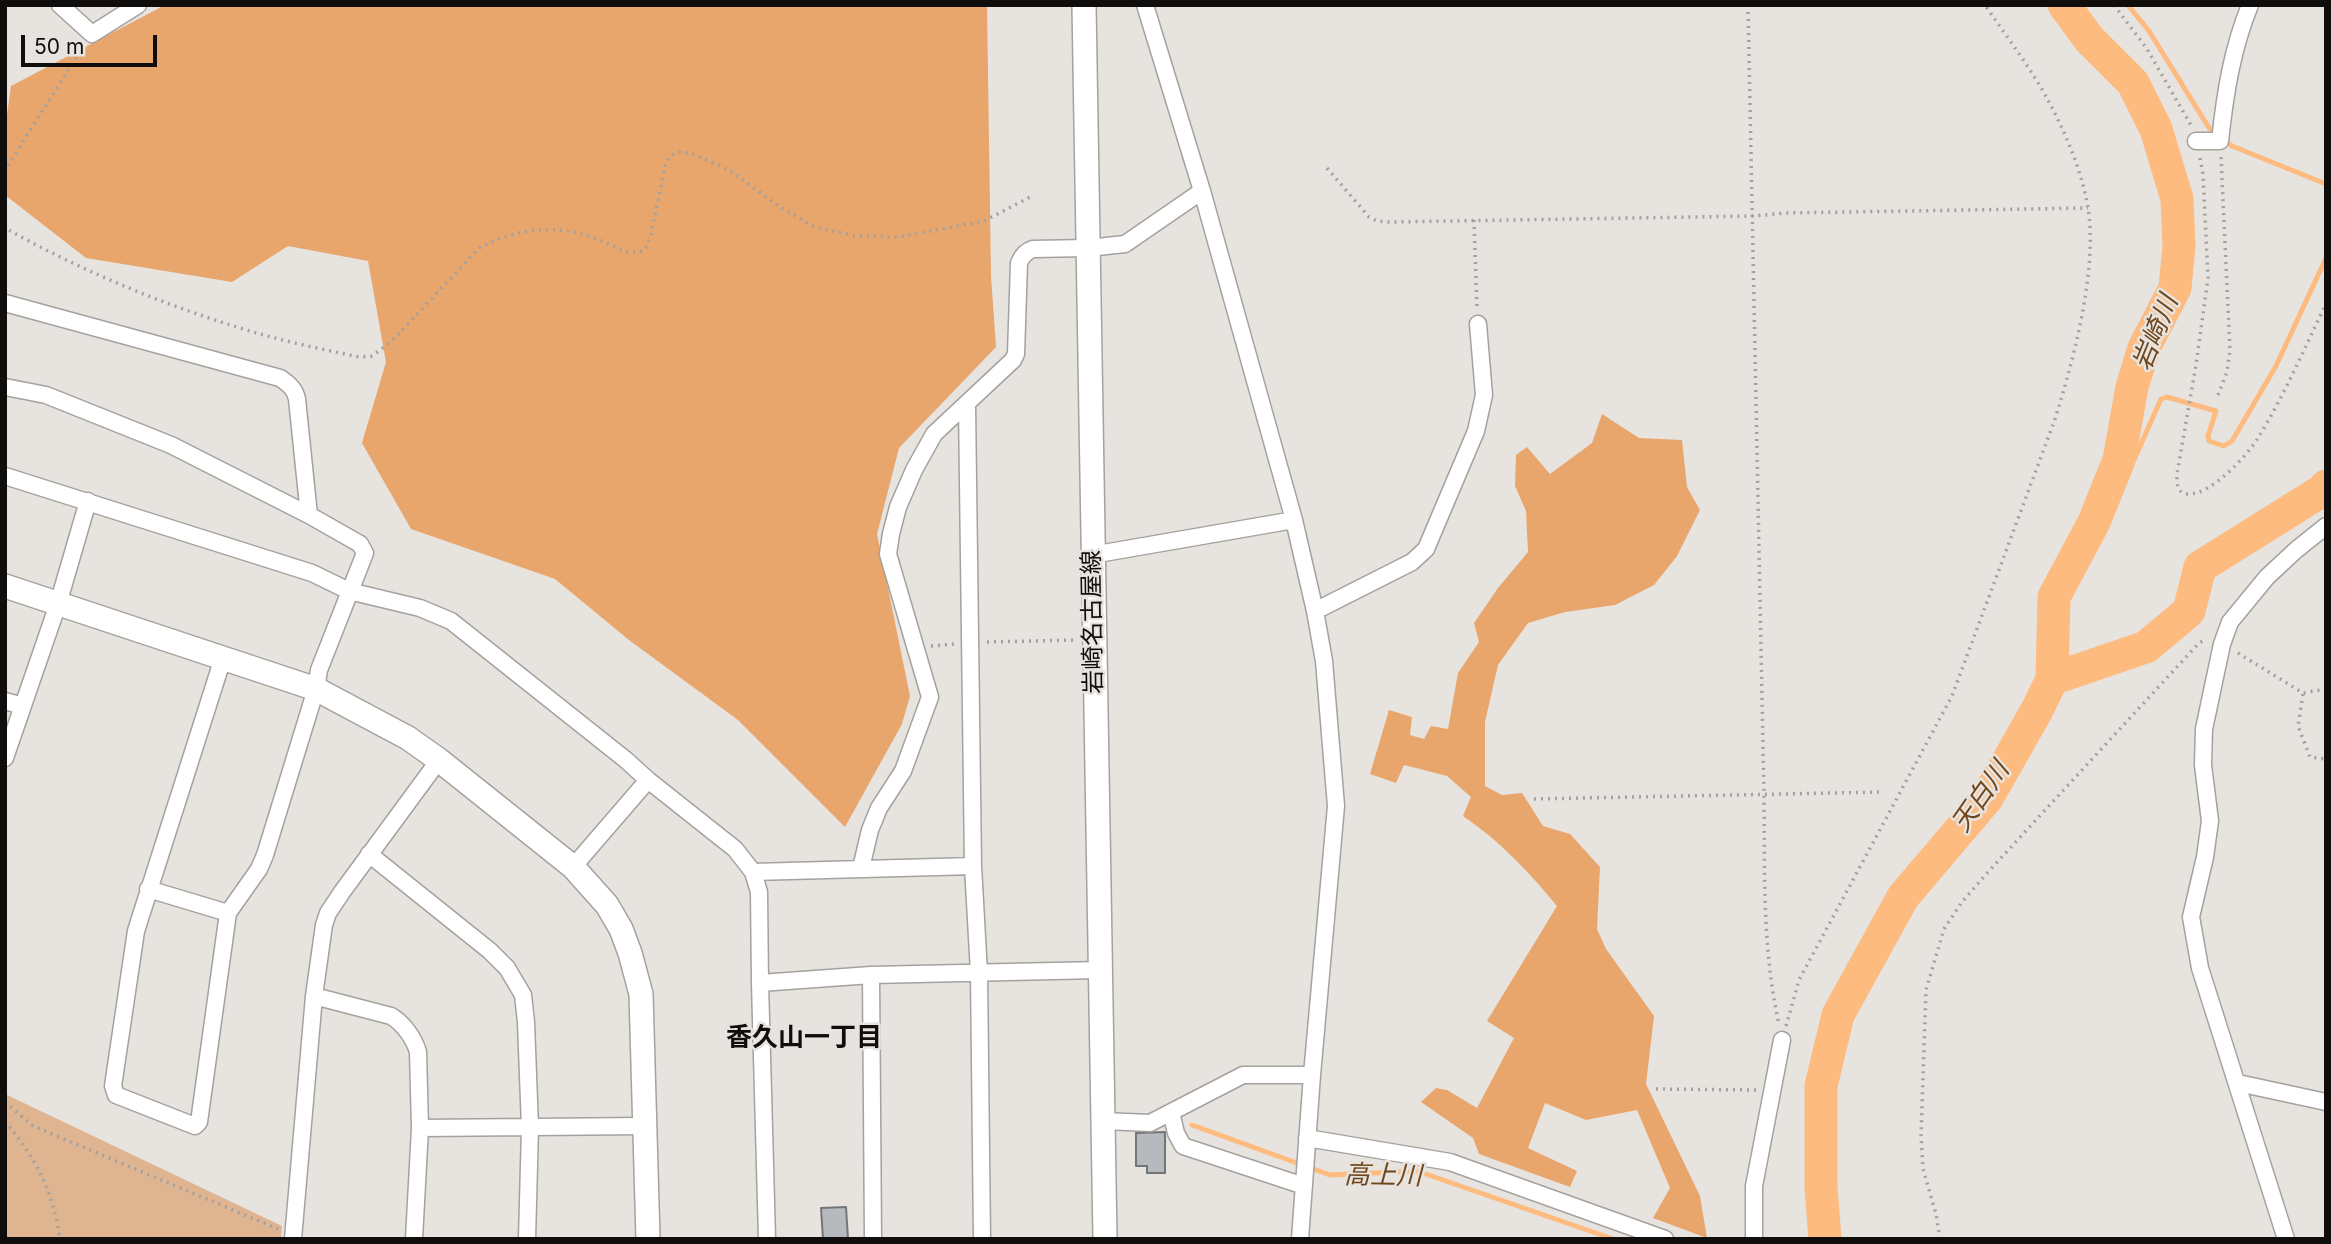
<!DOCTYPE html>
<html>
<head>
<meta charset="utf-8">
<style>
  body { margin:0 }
  #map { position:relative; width:2331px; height:1244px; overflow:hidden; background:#e7e3df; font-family:Inter,sans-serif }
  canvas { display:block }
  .frame { position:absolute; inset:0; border:7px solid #0f0e0d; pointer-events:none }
  .scale { position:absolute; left:21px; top:35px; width:136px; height:32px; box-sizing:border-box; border:4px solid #0f0e0d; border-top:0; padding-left:9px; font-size:21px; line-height:24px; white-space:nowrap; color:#0f0e0d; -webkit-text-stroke:5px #e7e3df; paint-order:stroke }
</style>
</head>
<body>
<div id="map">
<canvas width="2331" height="1244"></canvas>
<div class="frame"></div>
<div class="scale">50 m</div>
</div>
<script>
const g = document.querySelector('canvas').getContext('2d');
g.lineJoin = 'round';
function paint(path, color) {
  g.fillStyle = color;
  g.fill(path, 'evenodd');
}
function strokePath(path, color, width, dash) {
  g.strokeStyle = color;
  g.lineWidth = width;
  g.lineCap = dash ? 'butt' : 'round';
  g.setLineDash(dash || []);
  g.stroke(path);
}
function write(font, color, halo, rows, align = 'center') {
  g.font = font + ' Inter,"Noto Sans JP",sans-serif';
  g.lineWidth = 5;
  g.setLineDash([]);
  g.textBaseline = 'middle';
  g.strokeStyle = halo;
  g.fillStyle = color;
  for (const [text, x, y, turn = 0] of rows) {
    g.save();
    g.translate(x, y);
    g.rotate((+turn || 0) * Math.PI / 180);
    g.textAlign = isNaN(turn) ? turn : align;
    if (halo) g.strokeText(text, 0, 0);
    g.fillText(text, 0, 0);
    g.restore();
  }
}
const green = new Path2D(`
  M5,1091L7,1095L282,1226L281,1239H5Z`);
const forest = new Path2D(`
  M165,5H987L991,276L996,347L899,448L877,534L910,696L902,724L845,827L738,720L629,640L555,579L411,529L362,443L386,362L368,261L288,246L232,282L86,258L5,195V129L11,86Z
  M1602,414L1639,438L1682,440L1687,487L1700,510L1677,556L1654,585L1615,605L1565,612L1528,623L1498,665L1485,722V786L1502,795L1522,793L1543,826L1570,834L1600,867L1597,929L1606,949L1654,1016L1646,1084L1700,1196L1707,1238L1653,1218L1670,1188L1637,1110L1586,1120L1545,1103L1528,1148L1577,1171L1570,1187L1479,1154L1473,1138L1421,1102L1436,1088L1447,1090L1477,1108L1514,1038L1487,1021L1557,906C1529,872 1500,841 1463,816L1471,797L1447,776L1404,765L1396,783L1370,774L1389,710L1412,717L1410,735L1424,739L1431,726L1448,729L1458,673L1479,642L1474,623L1498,588L1528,552L1526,511L1515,486L1516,455L1527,447L1550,474L1592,443Z`);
const stream = new Path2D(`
  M2128,5L2149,31L2209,128L2232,146L2326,184
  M2119,460H2134L2161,399L2167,397L2216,411L2208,436L2209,441L2224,446L2232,441L2276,366L2326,258
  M1192,1125L1330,1175L1417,1171L1613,1239`);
const river = new Path2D(`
  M2052,679L2146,647L2189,611L2200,567L2323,490L2326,486
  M1825,1239L1821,1187V1086L1838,1015L1903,897L1987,798L2037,710L2052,679L2054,597L2094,522L2119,460L2132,387L2144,348L2175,288L2179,246L2177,199L2156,129L2133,83L2090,40L2064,5`);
const building = new Path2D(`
  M1165,1132V1173H1147V1166H1136V1133Z
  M846,1207L848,1239H823L821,1208Z`);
const path = new Path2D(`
  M1748,5L1764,796C1765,873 1762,949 1779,1024
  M2114,5L2147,49L2192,127
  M2200,158L2203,174L2208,278L2196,365L2177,474C2177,483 2176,493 2188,494C2211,495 2247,456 2258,438C2284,396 2304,349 2326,304
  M1327,168L1369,217L1377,221L1390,222L1754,216L1785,213L2088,208
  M5,172L10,162L83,47
  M1474,220L1477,309
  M5,225L7,229C85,273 174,309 260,334C292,343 326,350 359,357L372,356L392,341L479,248C514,229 556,223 594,238C612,244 626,257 645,250L651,235L665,166L669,158L675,153L684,152L695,155L729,170L783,209L815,227L856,236L899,237L984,221L1034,195
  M2218,395L2227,372L2230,350L2221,157
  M987,642L1077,640
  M931,646L955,644
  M2238,653L2303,693L2326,689
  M2303,694L2298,726L2310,757L2326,759
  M1534,799L1882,792
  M1786,1026L1799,980L1952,696L2054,422C2073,363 2098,269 2088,208C2083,178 2072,149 2059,122C2040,80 2011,43 1985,5
  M1656,1089L1756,1090
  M5,1102L33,1126L278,1229
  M5,1121C37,1161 52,1188 60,1239
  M1940,1239L1936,1214L1923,1169L1921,1136L1926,990L1944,929L1962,902L1989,871L2199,643L2205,640`);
const street = new Path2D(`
  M60,5L92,34L138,5
  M1145,5L1202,191L1294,520L1315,611L1324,661L1336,806L1312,1075L1300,1239
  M2196,141H2220C2225,94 2232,49 2250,5
  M5,303L280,378C289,384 295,389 297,399L309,515
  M5,387L46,395L171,445L309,515L360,544L365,553L319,670L316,689L265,855L259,869L228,913L199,1122L195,1126L116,1095L113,1086L136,931L223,658
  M967,404L973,866L979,973L982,1239
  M5,476L312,573L349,591L420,608L451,621L626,760L648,780
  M1092,555L1294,520
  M1315,611L1412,562L1426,549L1476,431L1484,395L1478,324
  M5,701L23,706
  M5,758L58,604L88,501
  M369,854L490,951L507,968L523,995L526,1022L530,1128L527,1239
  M573,867L648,780L735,849L753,872L759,892L760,983L871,975L1100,970
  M861,868L870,830L879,808L903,771L930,697L888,554L891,534L898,507L914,470L934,434L1013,360L1016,354L1019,263C1022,256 1026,251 1033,249L1088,248L1125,244L1202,191
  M753,872L973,866
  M148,889L228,913
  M871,975L873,1239
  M760,983L767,1239
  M314,996L391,1016C403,1023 414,1038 418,1052L420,1128L414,1239
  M2238,1083L2326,1102
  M1171,1112L1176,1133L1183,1146L1304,1186
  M1103,1121L1150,1123L1243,1075H1312
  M420,1128L644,1126
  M1307,1138L1450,1162L1665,1239
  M293,1239L314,996L324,925L328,913L342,892L439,760
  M1754,1239V1186L1782,1040
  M2286,1239L2200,968L2191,917L2205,857L2210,821L2203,765L2204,729L2222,644L2230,622L2267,577L2296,550L2326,526`);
const secondary = new Path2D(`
  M1084,5L1105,1239
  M5,586L316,689L408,738L439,760L573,867L607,905L621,929L630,953L641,994L648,1239`);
const streetNames = [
  ["岩崎名古屋線",1093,622,-91]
];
const waterNames = [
  ["岩崎川",2156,333,-68],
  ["天白川",1981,797,-55],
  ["高上川",1383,1176,1]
];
const neighbourhoodNames = [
  ["香久山一丁目",804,1038]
];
paint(green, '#dfb490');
paint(forest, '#e8a66c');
strokePath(stream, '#fdbb80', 5);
strokePath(river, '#fdbb80', 33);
paint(building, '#b6babe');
strokePath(building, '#737679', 2);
strokePath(street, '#a5a19e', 19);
strokePath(secondary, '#a5a19e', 26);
strokePath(path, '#a3a09d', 3.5, [2, 5]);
strokePath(street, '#fff', 16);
strokePath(secondary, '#fff', 23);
write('24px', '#0f0e0d', '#e7e3df', streetNames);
write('italic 26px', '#72461b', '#e7e3df', waterNames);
write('bold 26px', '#0f0e0d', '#e7e3df', neighbourhoodNames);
</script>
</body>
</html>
